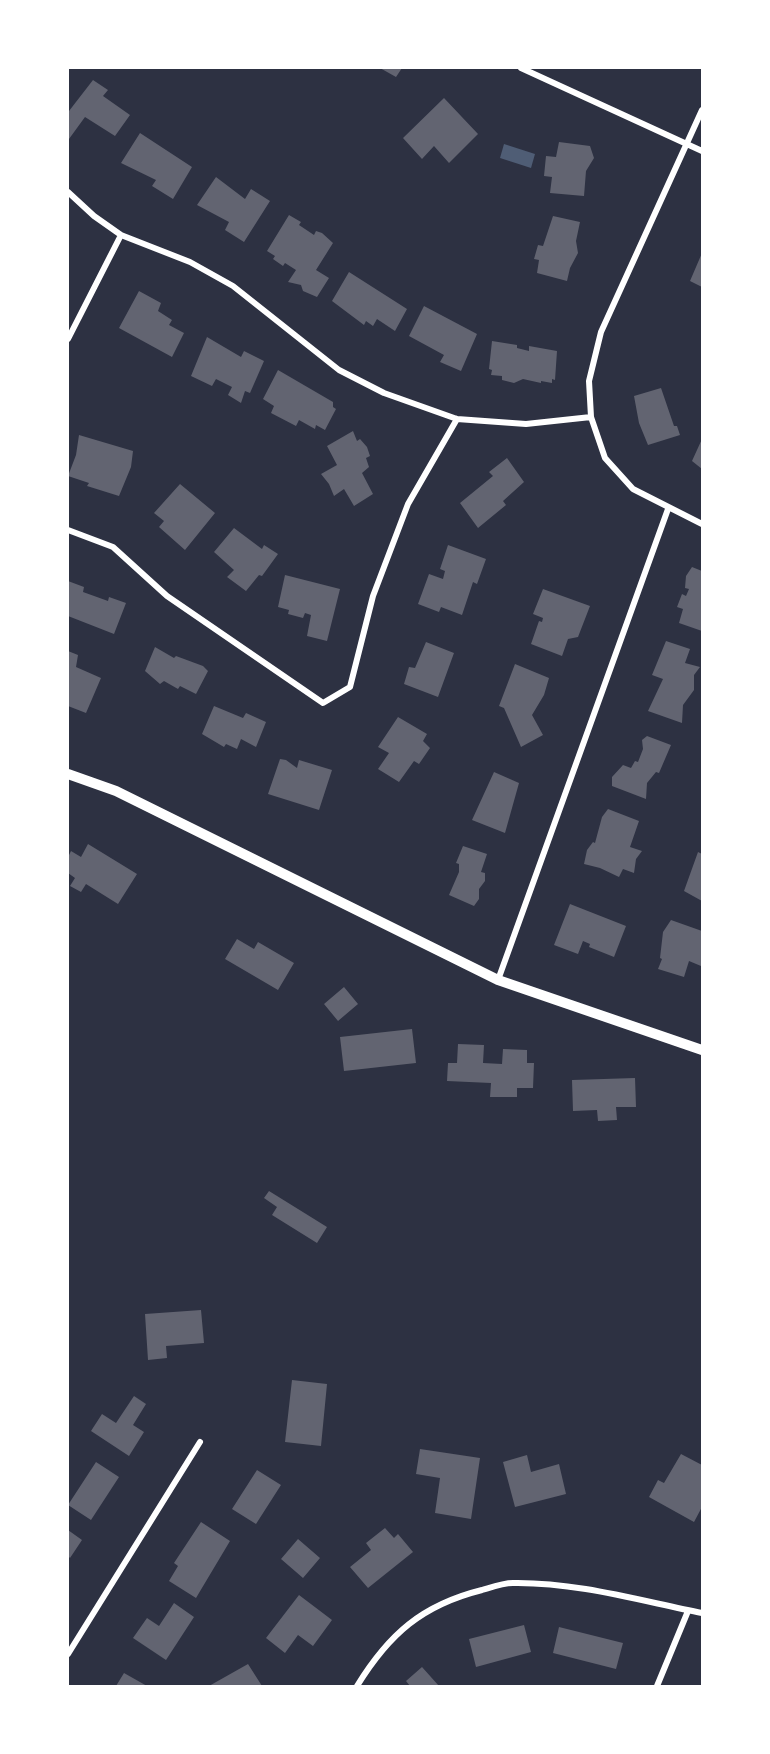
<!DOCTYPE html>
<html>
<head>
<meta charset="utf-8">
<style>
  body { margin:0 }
  #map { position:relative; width:770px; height:1754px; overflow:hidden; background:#2d3142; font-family:Helvetica,sans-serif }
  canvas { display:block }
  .frame { position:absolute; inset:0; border:69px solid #fff; pointer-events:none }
</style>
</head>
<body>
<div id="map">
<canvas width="770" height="1754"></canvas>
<div class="frame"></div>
</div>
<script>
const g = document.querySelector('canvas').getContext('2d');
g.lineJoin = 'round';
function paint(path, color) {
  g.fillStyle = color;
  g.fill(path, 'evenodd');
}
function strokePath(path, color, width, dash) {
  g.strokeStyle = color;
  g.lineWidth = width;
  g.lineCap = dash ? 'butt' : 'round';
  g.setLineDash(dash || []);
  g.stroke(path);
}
const water = new Path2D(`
  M504,144L535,154L531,168L500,158Z`);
const building = new Path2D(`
  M380,68H402L396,77Z
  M93,80L108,90L103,96L130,115L115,136L85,117L69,139L68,110L69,111Z
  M444,98L478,134L449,163L434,146L422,159L403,138Z
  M140,133L192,167L173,199L152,186L156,180L121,163Z
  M559,142L590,146L594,158L586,171L584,196L550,193L552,177L544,176L546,156L556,157Z
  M216,177L245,199L251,189L270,201L244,242L225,230L229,222L197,205Z
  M289,215L301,222L299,225L314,235L316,231L322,233L333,243L316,270L329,278L317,297L303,291L301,285L288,282L296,270L285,263L283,266L273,259L275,256L267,251Z
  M553,216L580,222L576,241L578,253L570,268L567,281L537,273L539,260L534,259L538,245L543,246Z
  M702,253V287L690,281Z
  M349,272L407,309L395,331L377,319L373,326L366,321L364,325L332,301Z
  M139,291L161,303L158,311L172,320L169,325L184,333L172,357L119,328Z
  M424,306L477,334L461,371L440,362L444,355L409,336Z
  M207,337L241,357L244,351L264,361L250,393L245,391L241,403L228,395L232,387L216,379L212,386L191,376Z
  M492,341L517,345V348L529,351V346L557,351L555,380L552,379V383L541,381V383L523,379L514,383L502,380V376L491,375L492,370L489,369Z
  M278,370L333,402V407L336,409L325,430L316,425L315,429L299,420L296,426L271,413L274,406L263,399Z
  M661,388L674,426H677L680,435L648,445L639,423L634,396Z
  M353,431L357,441L360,439L367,447L370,456L366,458L369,467L362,473L373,494L354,506L344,489L334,496L329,484L321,474L337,465L327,446Z
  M79,435L133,451L131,467L119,496L87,486L89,483L68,476L76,455Z
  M702,439V469L692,461Z
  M507,458L524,482L503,501L506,505L478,528L460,503L493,476L489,472Z
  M180,484L215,513L185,550L159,527L164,521L154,513Z
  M234,528L262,549L264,545L278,554L262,576L259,575L246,591L227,577L234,570L214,552Z
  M448,545L486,559L477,584L473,582L462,615L441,607L439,612L418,604L429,574L443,579L445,571L440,569Z
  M692,567L702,571V631L679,623L683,609L677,607L682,594L686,596L689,589L685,588L686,576Z
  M285,575L340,589L327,641L307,636L311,615L305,613L303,618L288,614L289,610L278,607Z
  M68,581L84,587L83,592L108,601L109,597L126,603L114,634L68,616Z
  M543,589L590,606L578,637L568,639L562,656L531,644L539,621L542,622L543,618L533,614Z
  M666,641L690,649L685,663L700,667L694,675V690L683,705L682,723L648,711L663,679L652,675Z
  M426,642L454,653L438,697L404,684L409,667L415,668Z
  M155,647L174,658L176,656L203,666L208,671L196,694L180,686L178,689L164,681L160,684L145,671Z
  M68,651L78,655L76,667L101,678L86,713L68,706Z
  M515,664L549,678L544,695L532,715L543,735L521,747L504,708L499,706Z
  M214,706L243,718L246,713L266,722L256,747L241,739L237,749L226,744L224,747L202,734Z
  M398,717L427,734L423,741L430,748L419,764L414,761L399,782L378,769L389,753L378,747Z
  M647,736L671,745L659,773L656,772L647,783L646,799L612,786V777L623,765L631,768L635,761L638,762L643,749L642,740Z
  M280,759L286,760L297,768L299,760L332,770L319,810L268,794Z
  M494,772L519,783L505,833L472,820Z
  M608,809L639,821L630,847L642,851L636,859L634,873L623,869L619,877L600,868L584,864L587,850L593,842L595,843L602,817Z
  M88,844L137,874L118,904L86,884L81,892L70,886L75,878L68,873V857L71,851L81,857Z
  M463,846L487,854L481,872L485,873V881L479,889V899L474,906L449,895L459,872V864L456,863Z
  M698,852L702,854V901L684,891Z
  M570,904L626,926L614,957L589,947L590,944L583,941L578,954L554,945Z
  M671,920L702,931L701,966L689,961L684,977L658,969L662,959L660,958L663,932Z
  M237,939L254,949L258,942L294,963L278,990L225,959Z
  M344,987L358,1004L338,1021L324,1004Z
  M412,1029L416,1063L344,1071L340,1037Z
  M458,1044L484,1045L483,1063L502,1064L503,1049L527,1050V1063H534L533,1088H517V1097H490L491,1083L447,1081L448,1063H457Z
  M635,1078L636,1107H616L617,1120L598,1121L597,1110L573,1111L572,1080Z
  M269,1191L327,1227L317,1243L272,1215L277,1207L264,1198Z
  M201,1310L204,1343L166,1346L167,1358L148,1360L145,1314Z
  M292,1380L327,1384L321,1446L285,1442Z
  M134,1396L146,1404L133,1425L144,1432L129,1456L91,1431L102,1414L116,1423Z
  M420,1449L480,1458L471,1519L435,1513L440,1478L416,1474Z
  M681,1454L702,1465V1507L694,1522L649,1497L658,1480L664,1483Z
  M527,1455L531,1472L559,1464L566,1494L515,1507L503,1462Z
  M96,1462L119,1477L91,1520L68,1505Z
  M257,1470L281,1485L256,1524L232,1509Z
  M201,1522L230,1541L196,1598L169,1581L178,1566L174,1563Z
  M385,1528L394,1538L398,1534L413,1552L368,1588L350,1567L371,1550L366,1543Z
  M68,1530L82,1540L70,1558L68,1556Z
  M298,1539L320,1558L303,1578L281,1559Z
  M299,1595L332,1620L313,1646L298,1635L285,1653L266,1638Z
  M174,1603L194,1617L166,1660L133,1638L147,1618L159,1626Z
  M524,1625L531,1652L476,1667L469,1639Z
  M559,1627L623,1643L616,1669L553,1653Z
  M248,1664L262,1686H209Z
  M422,1667L439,1686H410L406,1681Z
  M124,1673L147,1686H116Z`);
const minor = new Path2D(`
  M521,68L702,151
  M702,110L601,332L589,381L591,417L605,458L633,489L702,524
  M68,192L94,216L121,235L190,262L233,286L339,370L384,393L457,419L526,424L591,417
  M68,339L121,235
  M68,530L113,547L167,596L323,703L350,687L373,596L408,504L457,419
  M498,980L668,509
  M68,1654L200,1442
  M357,1686C389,1634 422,1605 482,1590C492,1587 503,1583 513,1583C577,1582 641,1601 702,1613
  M657,1686L688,1611`);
const tertiary = new Path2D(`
  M68,774L116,791L498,980L702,1050`);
paint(water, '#4f5d75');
paint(building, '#626471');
strokePath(minor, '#fff', 6);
strokePath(tertiary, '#fff', 10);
</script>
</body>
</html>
